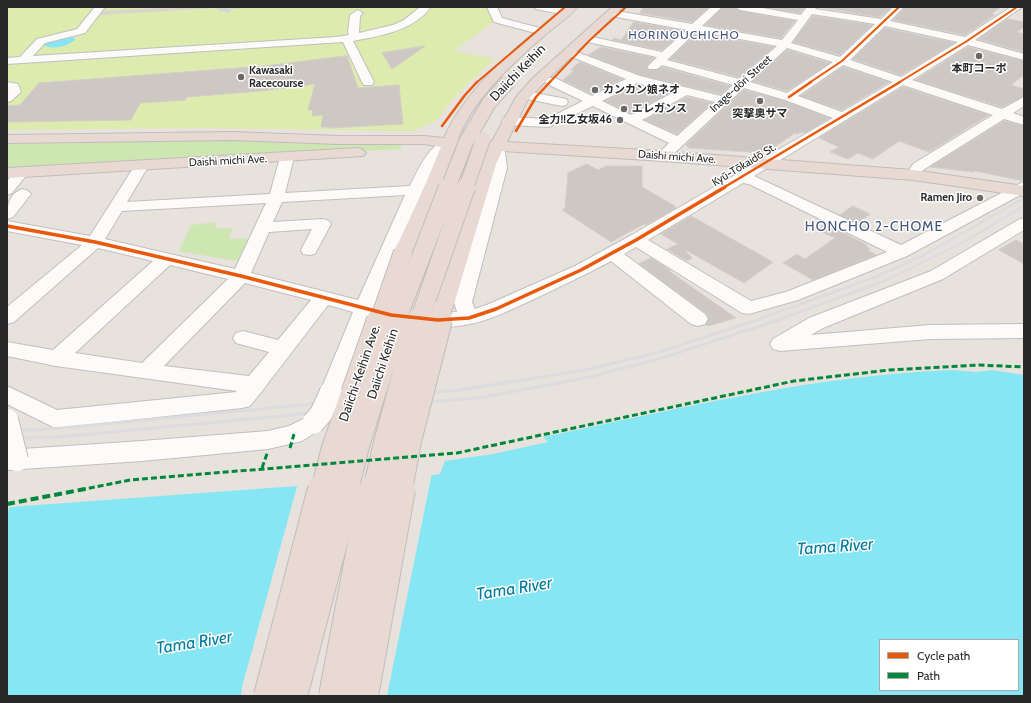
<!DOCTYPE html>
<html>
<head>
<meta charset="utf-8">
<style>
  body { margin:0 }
  #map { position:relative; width:1031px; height:703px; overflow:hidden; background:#e8e2dd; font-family:Cabin,sans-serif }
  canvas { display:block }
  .frame { position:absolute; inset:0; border:8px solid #282828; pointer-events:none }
  .legend { position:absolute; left:879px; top:639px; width:140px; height:52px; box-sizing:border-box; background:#fff; border:1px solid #a9a9a9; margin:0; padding:5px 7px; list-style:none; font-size:12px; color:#282828 }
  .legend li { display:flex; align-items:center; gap:8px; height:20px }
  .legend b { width:20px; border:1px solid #a9a9a9 }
</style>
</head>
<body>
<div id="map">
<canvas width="1031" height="703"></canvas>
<div class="frame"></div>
<ul class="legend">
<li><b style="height:5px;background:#e8590c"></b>Cycle path</li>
<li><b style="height:5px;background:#00873e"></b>Path</li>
</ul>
</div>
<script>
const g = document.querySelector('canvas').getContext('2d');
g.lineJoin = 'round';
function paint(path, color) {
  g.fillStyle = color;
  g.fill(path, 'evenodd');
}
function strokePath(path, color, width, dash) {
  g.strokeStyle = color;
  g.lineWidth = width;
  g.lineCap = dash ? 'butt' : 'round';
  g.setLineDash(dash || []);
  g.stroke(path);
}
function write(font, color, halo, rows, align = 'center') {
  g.font = font + ' Cabin,"Noto Sans JP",sans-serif';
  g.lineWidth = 3;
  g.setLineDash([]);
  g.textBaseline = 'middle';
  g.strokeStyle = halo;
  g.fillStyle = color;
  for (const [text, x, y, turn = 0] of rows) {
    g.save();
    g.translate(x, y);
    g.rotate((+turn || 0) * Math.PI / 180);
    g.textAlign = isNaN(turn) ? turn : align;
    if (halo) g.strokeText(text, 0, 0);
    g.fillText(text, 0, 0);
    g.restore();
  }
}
const green = new Path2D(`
  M238,139L284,143L401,145V149L7,170V142Z
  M217,222L215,228H233L229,239L248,238L240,262L179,251L191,225Z`);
const pitch = new Path2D(`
  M7,7H489L495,21L454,51L495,59L457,94L436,121L413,131L194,128L7,130Z`);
const plaza = new Path2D(`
  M174,7H268L231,9L230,13L219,11L216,8L99,15L103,11Z`);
const water = new Path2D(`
  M70,36L76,39C68,47 52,50 43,45L44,41Z
  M953,370L976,372L992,370L1024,375V696H7V513L10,507L420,477L440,474L445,461L493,454L548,442L543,437C679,409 814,375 953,370ZM880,640H1018V690H880Z`);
const pier = new Path2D(`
  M432,473L387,696H241L242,687L298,483L420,475Z`);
const building = new Path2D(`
  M644,7H709L692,22L640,13Z
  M723,7H734L740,11L795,21L781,38L705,25Z
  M765,7H805L800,13Z
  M818,7H891L880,17Z
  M906,7H1001L991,14L995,15L965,35L893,20Z
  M813,16L872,25L840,55L793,42Z
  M1008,19L1024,22V27L1017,32L1024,34V52L978,39Z
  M634,22L684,31L662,50L612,40L614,38L621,40Z
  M885,28L954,43L901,75L853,59Z
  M697,33L774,47L739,77L670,59Z
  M425,46L392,69L382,53Z
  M601,47L654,58L646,67L649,70H657L662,67L730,86L721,94L640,75L589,55Z
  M968,47L1024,61V75L1011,85L1024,89V96L1002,107L916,80Z
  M787,50L830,63L787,91L753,81Z
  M347,56L358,88L399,85L403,124L329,128V127H321L323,115L312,116L313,110H308L315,84L261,91L187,97L185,100L140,103L131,120L7,122V106L20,105L39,83L264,66Z
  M580,62L622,79L592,94L563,80L574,71L571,70Z
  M843,67L889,82L842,110L801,96Z
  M637,85L670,93L631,113L605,101Z
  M903,87L989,115L929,152L899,141L873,159L858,153L848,159L830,152L839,147L819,138Z
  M744,90L785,101L830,118L805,133L802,132L797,134L795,133L765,153L689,148L686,145Z
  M687,97L712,103L677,134L645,120Z
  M1004,121L1024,126V181L975,171L973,172L930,167Z
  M587,164L598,170L606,166H642V187L675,206L674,207L676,208L646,225L644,224L611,242L562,210L565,208L568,173Z
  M853,206L870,214L858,223L840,215Z
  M691,216L773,262L744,283L684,249L692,258L687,261L667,249L678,244L661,234Z
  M826,224L867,245L866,246L870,249L868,250L876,255L813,280L783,263L797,254L805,259L835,238L820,231L825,228L821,227Z
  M1016,240L1024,244V264L999,250Z
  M651,258L670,270L669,271L736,318L708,326L706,325L709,318L706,313L639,264Z`);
const minor = new Path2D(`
  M95,7H105L85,33L45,43L33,56L336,37L349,35L348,33L350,15L358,10L363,13L360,16L359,33L393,25L404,20L420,7H431C413,31 380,36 353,41L374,82L372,85H364L362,82L343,42L7,64V58L20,57L37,39L77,29Z
  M487,7H497L502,18L547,30L548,32L543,35L494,22Z
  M534,7H555L569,10L571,12L566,15L536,9Z
  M711,7H722L702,26L782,40L798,20L740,10L735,7H757L801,15L807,7H817L815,9L881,19L893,7H904L890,21L965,37L1011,7H1022L975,40L1024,54V60L968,45L912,80L1002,109L1024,97V106L1013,113L1024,117V125L1004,119L923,170L918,178L913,179L908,178L906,175L913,164L993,115L903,85L754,176L901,245L1019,184L1024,182V193L907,256L798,300L749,314L742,313L636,247L624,254L705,314L708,319L705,324L698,326L691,324L611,261C585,275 559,287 532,300C512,309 491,320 470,324C438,331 401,324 370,316L342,392L339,398L331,400L323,398L320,392L353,312L328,305L262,391L250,406L242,408L55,428L7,404V386L57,410L236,392L237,391L56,366L7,356V342L53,350L153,261L98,248L14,322L7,324V307L82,245L7,231V221L90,236L137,162L142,161L147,162L149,165L127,202L270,194L280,157L282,154L287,153L292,154L294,157L285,193L410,186C417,172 433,135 453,140L455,143L436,162L423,190L375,304C402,311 430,314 457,312L454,302L493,168L490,145L492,142L497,141L502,142L504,145L507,168L472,302L475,309L489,304L575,266L630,236L833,118L785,100L744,88L668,159L663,160L658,159L656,156L669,143L593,106L549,127L509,125L504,124L502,121L504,118L509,117L547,119L583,101L547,84L545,81L547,78H555L592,96L626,79L565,54L564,52L565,50L569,49L640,76L721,96L733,85L662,65L657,69H649L647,67L657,57L583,41L578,38L583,35L662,52L687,30L611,16L608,15L606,13L608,11L611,10L692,24ZM812,14L875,24L840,57L791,43ZM885,26L958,42L901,77L850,60ZM697,31L777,46L739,79L667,60ZM787,48L833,62L787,93L750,82ZM843,65L893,82L842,112L798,96ZM637,83L674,92L631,115L602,101ZM687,95L715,102L677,136L642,120ZM743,183L749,184L887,252L786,292L751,301L648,240ZM405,195L358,300L251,273L269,232L312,229L301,250L303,254L309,255L315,254L331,224L329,221L323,219L273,222L282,202ZM266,203L235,269L105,239L122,211ZM170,265L228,279L142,363L75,353ZM245,283L311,300L278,340L243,331L236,333L233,338L236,343L269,352L249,376L164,366Z
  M7,82L18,84L21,92L11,101L7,102V92L9,91L7,90Z
  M526,91L566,99L568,102L566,105L562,106L522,98L520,95L522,92Z
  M22,168L27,169L29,172L12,193L7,195V181L17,169Z
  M23,189L28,191L31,194L13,217L7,219C7,206 9,193 23,189Z
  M1024,218V230L943,279L823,328L811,335L930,325L1024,324V338L930,339L780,351L773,349L770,344L773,339L809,318L931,271L1018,220Z
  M313,414L321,417L324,423L321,429L302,441L268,449L142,461L7,470V450L142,441L268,431L289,426Z`);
const highway = new Path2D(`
  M565,7H577C569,18 555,26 545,35C512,64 474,98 458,139L492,141L516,97L533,78L612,7H623L543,84L527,101L507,142L663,151L913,170L1024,186V196L913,180L663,161L502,151L496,164L453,307L450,312L443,314L436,312L433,307L480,164L488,150L455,148L441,188L412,252L410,256L403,258L396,256L394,252L424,188L441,147L424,144H338L233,140L7,143V135L233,132L338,136H424L444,138C466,87 523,41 565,7Z
  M358,148L363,150L366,153L363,156L7,178V168Z`);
const railFar1 = new Path2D(`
  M754,321L878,276L924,255L1024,198
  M775,321L884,281L962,243L1024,206`);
const rail = new Path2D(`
  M7,429L32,430L62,428L460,390L585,370L660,352L757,320
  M7,438L58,437L484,397L590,377L665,357L778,320`);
const minorBridge = new Path2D(`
  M7,420L17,460
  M313,423L321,414L331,392`);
const highwayBridgeFar4 = new Path2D(`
  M507,83L515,75`);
const highwayBridgeFar3 = new Path2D(`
  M448,188L466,142L489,103L508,82
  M466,188L483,139`);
const highwayBridgeFar2 = new Path2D(`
  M379,321L403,252
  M396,321L448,187
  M419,321L466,187
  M439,321L443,307`);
const highwayBridgeFar1 = new Path2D(`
  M323,490L334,448L379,320
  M346,490L357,446L396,320
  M375,490L386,443L419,320
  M400,490L409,441L440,320`);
const highwayBridge = new Path2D(`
  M269,696L323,489
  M292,696L346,489
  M334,696L363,543L375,489
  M363,696L400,489`);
const quietFar1 = new Path2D(`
  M290,448L294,434
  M262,468L268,451
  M80,490L130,480L457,453L794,381L889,370L979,365L1024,367`);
const quiet = new Path2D(`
  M7,504L85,489`);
const cyclewayFar2 = new Path2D(`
  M476,83L565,7
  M549,83L590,40L626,7
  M809,83L842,61L899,7
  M898,83L967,41L1017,7`);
const cyclewayFar1 = new Path2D(`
  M789,97L811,82
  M442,126L465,95L477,82
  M516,131L536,97L550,82
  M723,188L900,82`);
const cycleway = new Path2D(`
  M7,226L95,242L241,276L391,315L438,320L469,318L496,309L581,270L636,240L725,187`);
const markers = [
  [979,56,4,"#6b6967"],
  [241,77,4,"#6b6967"],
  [595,90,4,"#6b6967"],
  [760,101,4,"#6b6967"],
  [624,109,4,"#6b6967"],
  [620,120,4,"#6b6967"],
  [980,198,4,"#6b6967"]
];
const farPoinames = [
  ["本町コーポ",979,69,"center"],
  ["Kawasaki",249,71],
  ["Racecourse",249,84],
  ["カンカン娘ネオ",603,90],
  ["エレガンス",632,109],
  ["突撃奥サマ",760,114,"center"],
  ["全力!!乙女坂46",612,120,"right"],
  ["Ramen Jiro",972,198,"right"]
];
const farStreetnames = [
  ["Inage-dōri Street",741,84,-42],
  ["Daishi michi Ave.",677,157,4],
  ["Daishi michi Ave.",228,161,-3],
  ["Kyū-Tōkaidō St.",744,165,-31]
];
const farNeighbourhoodnames = [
  ["HORINOUCHICHO",684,35]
];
const streetNames = [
  ["Daiichi Keihin",518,73,-46],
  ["Daiichi Keihin",383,364,-72],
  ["Daiichi-Keihin Ave.",360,373,-71]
];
const neighbourhoodNames = [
  ["HONCHO 2-CHOME",874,227]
];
const nearWaternames = [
  ["Tama River",835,547,-4],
  ["Tama River",514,589,-9],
  ["Tama River",194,643,-9]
];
paint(green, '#cee6b1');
paint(pitch, '#ddebae');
paint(plaza, '#dad4ce');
paint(water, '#87e6f3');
paint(pier, '#e8e2dd');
paint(building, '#cdc8c4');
strokePath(building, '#d3cec9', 1);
strokePath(minor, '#c0bfbf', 2);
strokePath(highway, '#c0bdbc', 2);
paint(minor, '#fcfbfa');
paint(highway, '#e8d9d2');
strokePath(railFar1, '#dcdcde', 2.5);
strokePath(rail, '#dcdcde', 3);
strokePath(minorBridge, '#c0bfbf', 24, []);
strokePath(highwayBridgeFar4, '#c0bdbc', 12, []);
strokePath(highwayBridgeFar3, '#c0bdbc', 16, []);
strokePath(highwayBridgeFar2, '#c0bdbc', 20, []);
strokePath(highwayBridgeFar1, '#c0bdbc', 26, []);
strokePath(highwayBridge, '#c0bdbc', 32, []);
strokePath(minorBridge, '#fcfbfa', 22);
strokePath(highwayBridgeFar4, '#e8d9d2', 12);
strokePath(highwayBridgeFar3, '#e8d9d2', 14);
strokePath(highwayBridgeFar2, '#e8d9d2', 18);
strokePath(highwayBridgeFar1, '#e8d9d2', 24);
strokePath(highwayBridge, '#e8d9d2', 30);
strokePath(quietFar1, '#00873e', 3, [6, 3]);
strokePath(quiet, '#00873e', 4, [8, 4]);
strokePath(cyclewayFar2, '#e8590c', 2);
strokePath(cyclewayFar1, '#e8590c', 2.5);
strokePath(cycleway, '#e8590c', 3.5);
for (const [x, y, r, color] of markers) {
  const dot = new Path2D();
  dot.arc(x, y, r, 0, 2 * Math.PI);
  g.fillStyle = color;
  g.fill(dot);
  strokePath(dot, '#fff', 1.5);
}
write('bold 11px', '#282828', '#fff', farPoinames, 'left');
write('11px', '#282828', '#fff', farStreetnames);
g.letterSpacing = '1px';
write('12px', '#44567d', '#fff', farNeighbourhoodnames);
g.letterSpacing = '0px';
write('13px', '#282828', '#fff', streetNames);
g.letterSpacing = '1px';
write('14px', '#44567d', '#fff', neighbourhoodNames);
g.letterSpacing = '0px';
write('italic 17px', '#017c9d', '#fff', nearWaternames);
</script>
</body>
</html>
